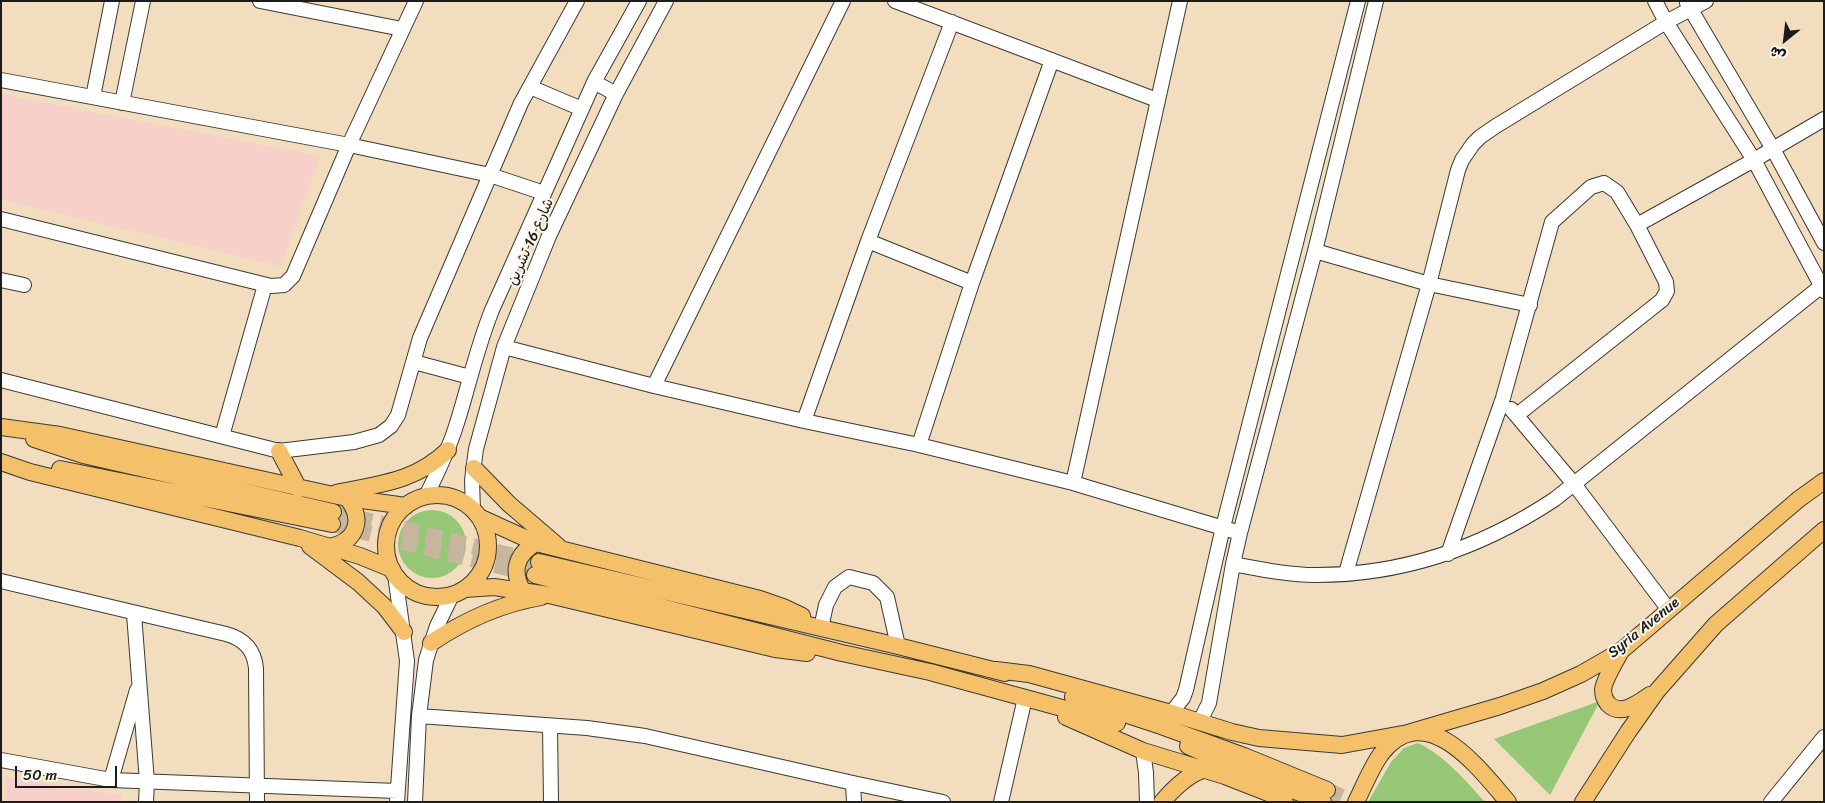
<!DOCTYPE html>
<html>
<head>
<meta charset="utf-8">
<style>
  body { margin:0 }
  #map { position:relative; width:1825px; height:803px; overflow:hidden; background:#f2ddbe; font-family:Sriracha,"Playpen Sans Arabic",sans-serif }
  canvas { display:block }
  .frame { position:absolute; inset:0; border:2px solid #1c1c1c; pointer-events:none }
  .north { position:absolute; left:1760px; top:15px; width:50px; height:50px; -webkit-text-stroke:4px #fbf7ec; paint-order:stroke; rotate:209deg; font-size:14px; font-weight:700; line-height:20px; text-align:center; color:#1c1c1c }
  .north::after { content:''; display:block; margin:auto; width:18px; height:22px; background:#1c1c1c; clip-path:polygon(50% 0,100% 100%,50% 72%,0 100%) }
  .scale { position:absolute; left:15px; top:766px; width:102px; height:22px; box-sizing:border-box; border:2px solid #1c1c1c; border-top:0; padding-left:6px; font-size:15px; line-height:18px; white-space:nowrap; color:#1c1c1c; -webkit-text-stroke:4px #fbf7ec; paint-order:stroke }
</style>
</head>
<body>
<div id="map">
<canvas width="1825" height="803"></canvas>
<div class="frame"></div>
<div class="north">ش</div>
<div class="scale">50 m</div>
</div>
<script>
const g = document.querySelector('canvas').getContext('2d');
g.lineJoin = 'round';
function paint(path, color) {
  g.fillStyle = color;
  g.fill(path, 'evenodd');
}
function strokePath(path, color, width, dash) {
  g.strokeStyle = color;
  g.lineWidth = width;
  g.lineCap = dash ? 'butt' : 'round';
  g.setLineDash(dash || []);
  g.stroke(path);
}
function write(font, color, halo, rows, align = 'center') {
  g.font = font + ' Sriracha,"Playpen Sans Arabic",sans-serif';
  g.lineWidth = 4;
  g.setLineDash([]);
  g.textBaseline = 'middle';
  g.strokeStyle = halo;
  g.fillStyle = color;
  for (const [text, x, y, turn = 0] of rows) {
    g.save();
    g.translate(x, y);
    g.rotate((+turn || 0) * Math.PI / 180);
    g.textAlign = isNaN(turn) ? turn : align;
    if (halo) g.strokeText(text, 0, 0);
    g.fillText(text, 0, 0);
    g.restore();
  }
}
const built = new Path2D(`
  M1,94L320,156L281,266L1,200Z
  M6,777L121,795L122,802H5Z`);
const green = new Path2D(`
  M398 544a34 34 0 1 1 68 0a34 34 0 1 1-68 0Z
  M1600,701L1550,795L1494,739Z
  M1418,743C1445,756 1465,780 1485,802H1368L1391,762L1404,748Z`);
const majorTunnel = new Path2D(`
  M333,512L534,561
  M332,524L535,575
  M1327,790L1353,802`);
const minor = new Path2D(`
  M260,1L402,29
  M895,1L1157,100
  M1655,1L1666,22L1754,160L1824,291
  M1687,3L1773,149L1824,243
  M1,80L349,145L490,175L544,193
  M594,82L616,94
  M530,87L582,109
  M93,97L112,1
  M122,103L143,1
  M1,219L271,286L284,285L293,276L349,145L416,1
  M1637,225L1754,160L1824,119
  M868,241L972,283
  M1315,251L1429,284L1530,305
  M1,280L24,285
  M504,347L654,386L804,421L919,445L1073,483L1240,533
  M414,362L470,377
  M1,380L279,451L354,442L379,435L391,426L398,415L420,338L521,103L577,1
  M654,386L843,1
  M1511,409L1574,484L1669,610
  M804,421L868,241L952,22
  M222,436L265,285
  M919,445L972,283L1052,60
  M1073,483L1180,1
  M426,496C438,472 449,449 457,423C469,385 477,347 492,310L594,82L639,1
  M473,511L472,480L476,449L504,347L549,236L616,94L666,1
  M1448,554L1503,398L1552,222L1591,187L1604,183L1617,192L1637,225L1666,282L1667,291L1662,300L1517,415
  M1233,564C1260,569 1288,575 1316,575C1403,575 1483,547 1555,499L1824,284
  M1346,573L1429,284L1458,170L1462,160L1473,144L1480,137L1496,126L1666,22L1706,1
  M395,575L407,661L397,802
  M1,581L226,634C244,639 254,649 256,668L257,802
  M134,614L147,782L146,802
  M821,628L826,605L835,587L849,577L873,583L887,597L898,646
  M1171,713L1183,698L1186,690L1223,527L1358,1
  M419,716L587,728L645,736L853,783L943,802
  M1200,721L1209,703L1233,564L1240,533L1315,251L1376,1
  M550,726L551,802
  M1143,751L1146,773L1147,802
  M1,760L111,780L397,791
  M111,780L137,690
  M853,783L854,802
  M415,802L419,716L426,660L437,626L452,595
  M1001,802L1025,698
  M1771,802L1824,737`);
const major = new Path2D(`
  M1,427L60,435L347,498L406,506
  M34,439L83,455L333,512
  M279,451L299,489
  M1,462L30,472L300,538L360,556L392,569
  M474,468L509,504L558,546
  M60,469L332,524
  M336,493C379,484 415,482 448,450
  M386 546a51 51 0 1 1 102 0a51 51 0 1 1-102 0Z
  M479,517L536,543L760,599L783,607L802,616
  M310,546L358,582L385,607L404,632
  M329,547C356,542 365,520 347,498
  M539,562L898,646L1005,673
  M535,575L842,653L930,672L1117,723
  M465,589L494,587L549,595L775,649L807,653
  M523,591C511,572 516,554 536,543
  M431,643C465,620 500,604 541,597
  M1621,651C1616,661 1604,679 1603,690C1603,695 1605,700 1608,704C1621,717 1638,703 1650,695
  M996,670L1029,674L1171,713L1232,732L1259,738L1342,745L1408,733L1500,706L1543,691L1581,674L1621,651L1799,499L1824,481
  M1073,697L1161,726L1244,756L1327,790
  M1066,717L1143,751L1225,776L1276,796L1285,802
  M1188,746L1242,770L1323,802
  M1162,802C1174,788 1188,774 1205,769
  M1356,802C1364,786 1371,768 1381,754C1425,696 1479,768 1508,802
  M1583,802L1628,732L1657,691L1716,624L1824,530`);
const streetNames = [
  ["شارع 16 تشرين",531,242,-66],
  ["Syria Avenue",1644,628,-39]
];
paint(built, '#f7d0c9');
paint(green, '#96c777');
strokePath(majorTunnel, '#c7b69e', 16, [16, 8]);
strokePath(minor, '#3c3934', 16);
strokePath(major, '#3c3934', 18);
strokePath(minor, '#fff', 14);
strokePath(major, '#f4c16a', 16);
write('15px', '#1c1c1c', '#fbf7ec', streetNames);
</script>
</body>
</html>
